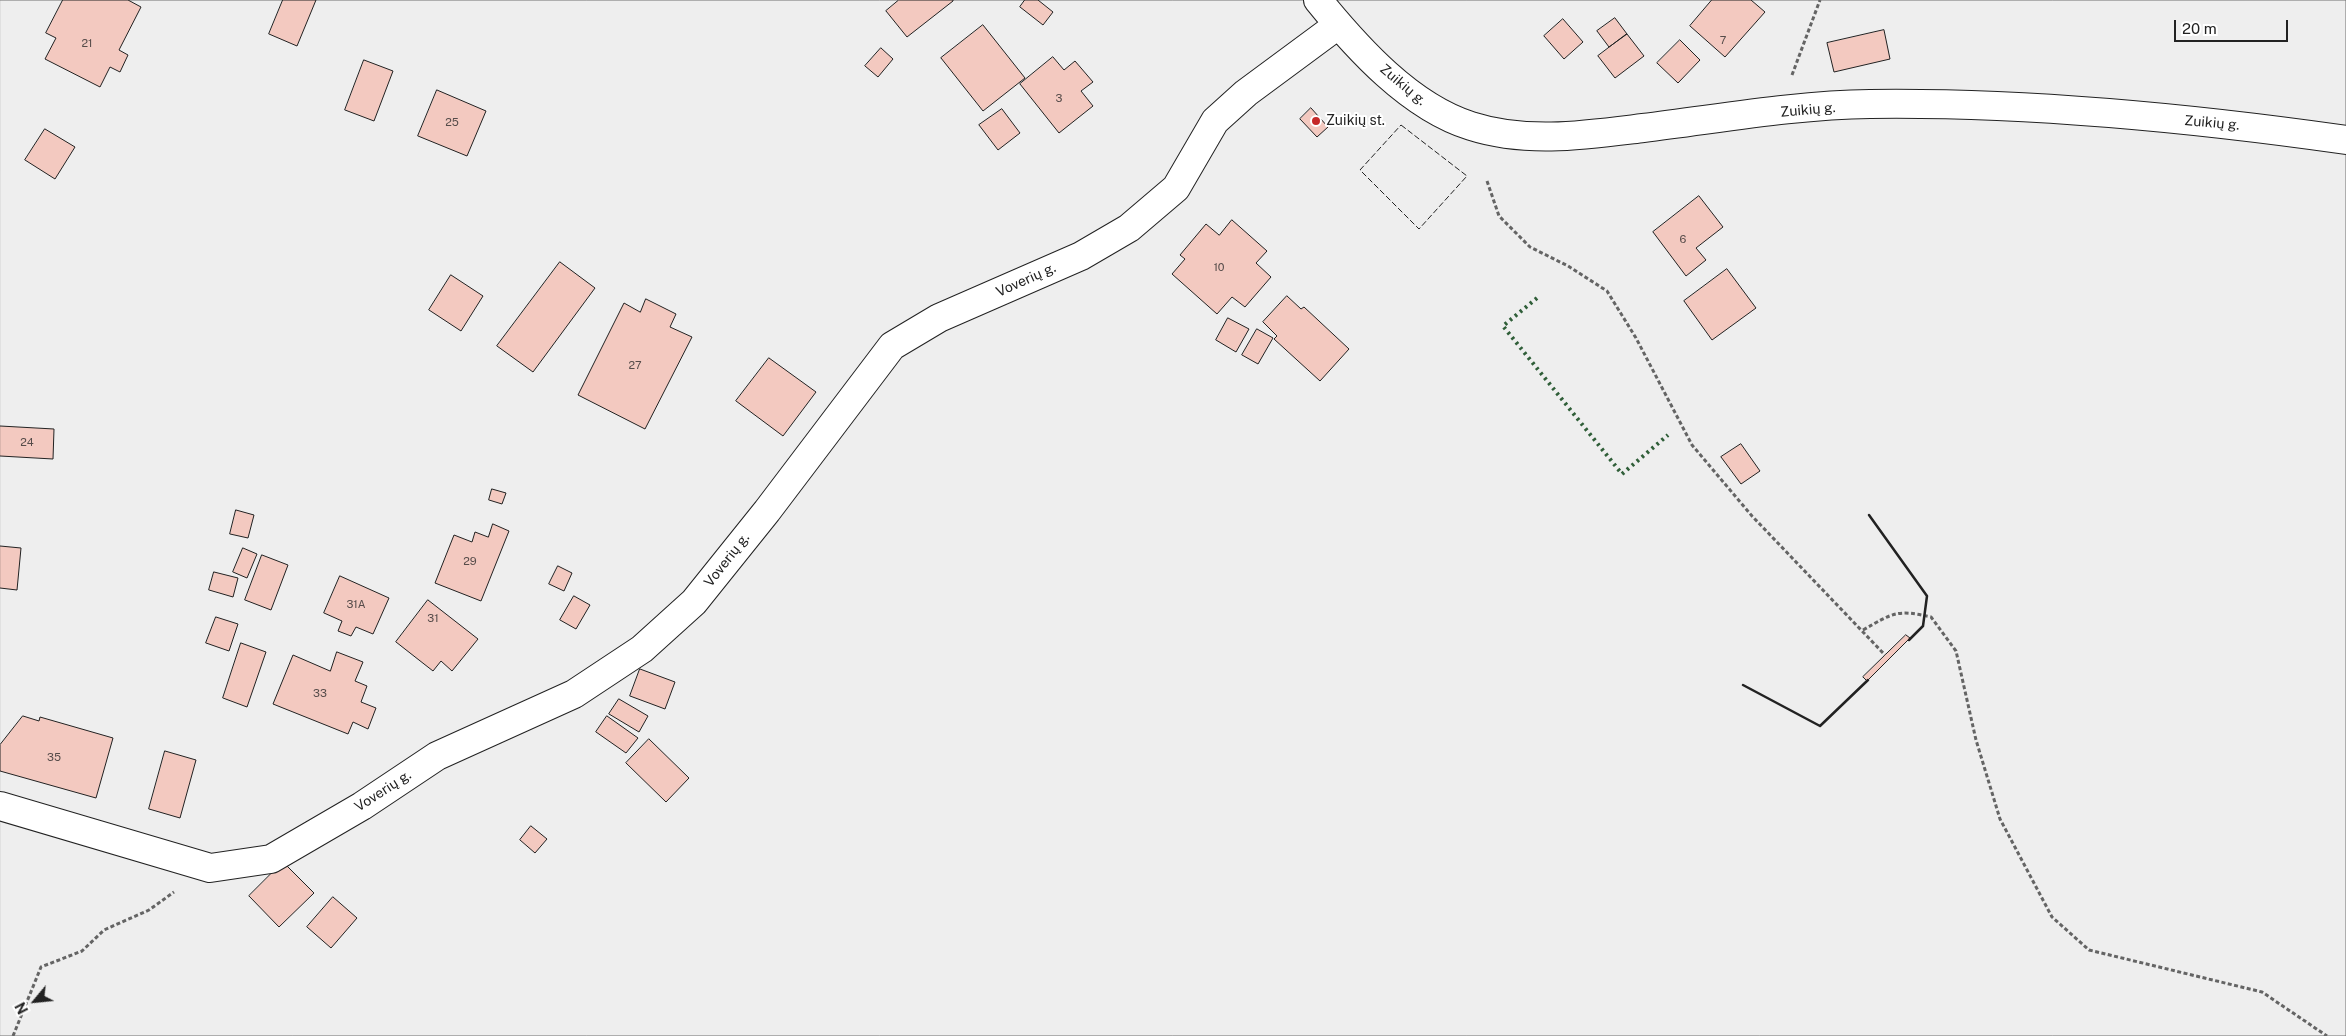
<!DOCTYPE html>
<html>
<head>
<meta charset="utf-8">
<style>
  body { margin:0 }
  #map { position:relative; width:2346px; height:1036px; overflow:hidden; background:#fff; font-family:"Public Sans",sans-serif }
  canvas { display:block }
  .north { position:absolute; left:10px; top:976px; width:50px; height:50px; -webkit-text-stroke:4px #fff; paint-order:stroke; rotate:242deg; font-size:14px; font-weight:700; line-height:20px; text-align:center; color:#222 }
  .north::after { content:''; display:block; margin:auto; width:18px; height:22px; background:#222; clip-path:polygon(50% 0,100% 100%,50% 72%,0 100%) }
  .scale { position:absolute; left:2174px; top:20px; width:114px; height:22px; box-sizing:border-box; border:2px solid #222; border-top:0; padding-left:6px; font-size:15px; line-height:18px; white-space:nowrap; color:#222; -webkit-text-stroke:4px #fff; paint-order:stroke }
</style>
</head>
<body>
<div id="map">
<canvas width="2346" height="1036"></canvas>
<div class="north">N</div>
<div class="scale">20 m</div>
</div>
<script>
const g = document.querySelector('canvas').getContext('2d');
g.lineJoin = 'round';
function paint(path, color) {
  g.fillStyle = color;
  g.fill(path, 'evenodd');
}
function strokePath(path, color, width, dash) {
  g.strokeStyle = color;
  g.lineWidth = width;
  g.lineCap = dash ? 'butt' : 'round';
  g.setLineDash(dash || []);
  g.stroke(path);
}
function write(font, color, halo, rows, align = 'center') {
  g.font = font + ' "Public Sans",sans-serif';
  g.lineWidth = 4;
  g.setLineDash([]);
  g.textBaseline = 'middle';
  g.strokeStyle = halo;
  g.fillStyle = color;
  for (const [text, x, y, turn = 0] of rows) {
    g.save();
    g.translate(x, y);
    g.rotate((+turn || 0) * Math.PI / 180);
    g.textAlign = isNaN(turn) ? turn : align;
    if (halo) g.strokeText(text, 0, 0);
    g.fillText(text, 0, 0);
    g.restore();
  }
}
const green = new Path2D(`
  M0,0H2346V1036H0Z`);
const building = new Path2D(`
  M63,0H128L141,7L119,50L128,55L120,72L110,67L100,87L45,59L56,38L46,33Z
  M283,0H316L297,46L269,34Z
  M899,0H953V1L907,37L886,11Z
  M1025,0H1038L1053,12L1043,25L1020,7Z
  M1712,0H1751L1765,12L1725,57L1690,26Z
  M1615,18L1627,34L1609,47L1597,31Z
  M1563,19L1583,42L1564,59L1544,36Z
  M983,25L1025,78L983,111L941,58Z
  M1884,30L1890,59L1834,72L1827,43Z
  M1627,34L1644,56L1615,78L1598,56Z
  M1680,40L1700,60L1678,83L1657,63Z
  M881,48L893,59L878,77L865,66Z
  M1053,57L1064,70L1075,61L1093,82L1081,91L1093,106L1059,133L1020,84Z
  M364,60L393,71L374,121L345,110Z
  M437,90L486,111L467,156L418,136Z
  M1311,108L1328,127L1317,137L1300,119Z
  M1002,109L1020,133L998,150L979,125Z
  M45,129L75,147L55,179L25,160Z
  M1699,196L1723,227L1696,248L1706,260L1686,276L1653,232Z
  M1232,220L1267,251L1256,263L1271,277L1245,307L1232,297L1217,314L1172,274L1185,259L1180,255L1206,224L1219,235Z
  M560,262L595,288L533,372L497,346Z
  M1727,269L1756,308L1712,340L1684,301Z
  M451,275L483,296L461,331L429,310Z
  M1287,296L1301,309L1304,307L1349,349L1320,381L1274,339L1277,336L1263,322Z
  M646,299L676,314L670,327L692,337L645,429L578,395L624,303L640,312Z
  M1228,318L1249,329L1236,352L1216,340Z
  M1257,329L1273,338L1258,364L1242,355Z
  M769,358L816,392L783,436L736,401Z
  M0,426L54,429L53,459L0,456Z
  M1741,444L1760,471L1741,484L1721,457Z
  M492,489L506,493L502,504L489,500Z
  M236,510L254,515L248,538L230,534Z
  M493,524L509,531L481,601L435,583L454,535L472,542L475,532L488,537Z
  M0,546L21,548L17,590L0,588Z
  M243,548L257,554L247,578L233,572Z
  M262,555L288,565L271,610L245,600Z
  M558,566L572,573L564,591L549,584Z
  M214,572L238,578L233,597L209,590Z
  M340,576L389,598L373,634L356,627L351,636L338,631L342,621L324,613Z
  M574,596L590,605L576,629L560,620Z
  M428,600L478,639L452,671L441,661L433,671L396,642Z
  M216,617L238,624L229,651L206,643Z
  M1906,635L1910,638L1867,681L1863,677Z
  M241,643L266,652L247,707L223,698Z
  M337,652L363,662L355,681L367,686L361,702L376,708L368,729L353,722L348,734L273,704L293,655L330,671Z
  M640,669L675,682L665,709L630,696Z
  M619,699L648,716L639,732L609,714Z
  M23,716L39,721L40,717L113,738L96,798L0,771V745Z
  M607,716L638,738L626,753L596,732Z
  M649,739L689,778L666,802L626,763Z
  M165,751L196,760L180,818L149,809Z
  M531,826L547,839L535,853L520,840Z
  M283,862L314,893L279,927L249,896Z
  M333,897L357,918L331,948L307,927Z`);
const path = new Path2D(`
  M1792,75L1820,0
  M1487,181L1499,216L1530,247L1568,266L1607,291L1636,338L1692,445L1752,516L1885,655
  M1863,630C1893,613 1897,609 1931,617L1956,651L1976,740L2000,819L2052,917L2089,950L2262,992L2327,1036
  M13,1036L41,967L82,951L104,930L149,910L174,892`);
const minor = new Path2D(`
  M1318,0C1357,48 1410,107 1471,126C1527,144 1586,135 1643,128C1718,119 1794,105 1870,104C2026,102 2191,118 2346,140
  M0,806L210,868L271,859L362,806L437,756L574,694L642,649L694,602L767,511L892,346L939,318L1081,256L1129,228L1176,188L1215,121L1246,93L1338,25`);
const hedge = new Path2D(`
  M1537,298L1503,326L1622,474L1668,435`);
const fence = new Path2D(`
  M1401,125L1467,176L1419,229L1360,170Z`);
const wall = new Path2D(`
  M1869,515L1927,596L1923,626L1909,640
  M1743,685L1820,726L1868,680`);
const markers = [
  [1316,121,5,"#c62828"]
];
const numberNames = [
  ["7",1723,41],
  ["21",87,44],
  ["3",1059,99],
  ["25",452,123],
  ["6",1683,240],
  ["10",1219,268],
  ["27",635,366],
  ["24",27,443],
  ["29",470,562],
  ["31A",356,605],
  ["31",433,619],
  ["33",320,694],
  ["35",54,758]
];
const streetNames = [
  ["Zuikių g.",1403,85,40],
  ["Zuikių g.",1808,110,-5],
  ["Zuikių g.",2212,123,5],
  ["Voverių g.",1026,280,-24],
  ["Voverių g.",727,560,-52],
  ["Voverių g.",383,791,-33]
];
const poiNames = [
  ["Zuikių st.",1326,121]
];
paint(green, '#eee');
strokePath(green, '#6f6f6f', 1);
paint(building, '#f3c9c0');
strokePath(building, '#222', 1);
strokePath(minor, '#222', 30);
strokePath(path, '#646464', 3, [4, 2.5]);
strokePath(minor, '#fff', 28);
strokePath(hedge, '#2f5e38', 4, [2.5, 4]);
strokePath(fence, '#222', 1, [6, 2.5]);
strokePath(wall, '#222', 2.5);
for (const [x, y, r, color] of markers) {
  const dot = new Path2D();
  dot.arc(x, y, r, 0, 2 * Math.PI);
  g.fillStyle = color;
  g.fill(dot);
  strokePath(dot, '#fff', 2);
}
write('11px', '#564c4a', null, numberNames);
write('14px', '#222', '#fff', streetNames);
write('14px', '#222', '#fff', poiNames, 'left');
</script>
</body>
</html>
